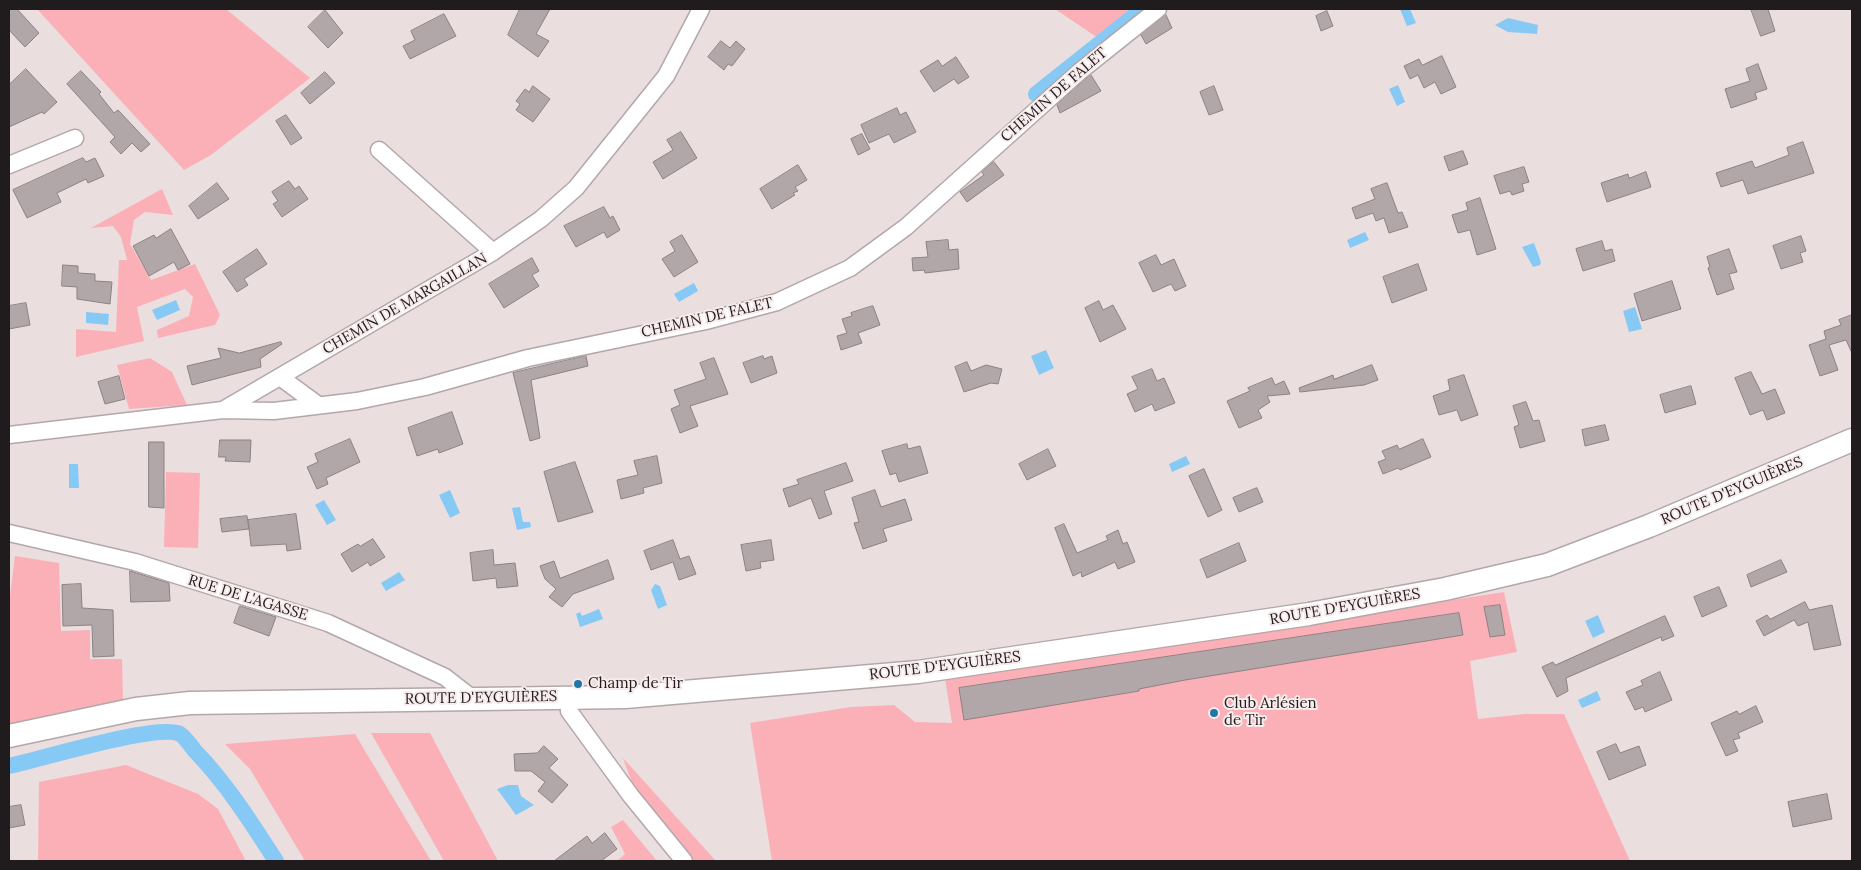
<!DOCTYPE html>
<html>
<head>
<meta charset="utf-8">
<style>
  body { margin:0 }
  #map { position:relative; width:1861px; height:870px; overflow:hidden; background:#eadedf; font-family:Lora,serif }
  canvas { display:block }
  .frame { position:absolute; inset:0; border:10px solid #201c1d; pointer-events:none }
</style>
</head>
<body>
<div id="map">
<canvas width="1861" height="870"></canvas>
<div class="frame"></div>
</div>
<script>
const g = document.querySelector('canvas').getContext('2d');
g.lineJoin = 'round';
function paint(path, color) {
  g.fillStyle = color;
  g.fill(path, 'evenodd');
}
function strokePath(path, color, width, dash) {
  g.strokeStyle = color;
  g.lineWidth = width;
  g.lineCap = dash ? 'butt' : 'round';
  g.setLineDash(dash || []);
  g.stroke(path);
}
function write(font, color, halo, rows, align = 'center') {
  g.font = font + ' Lora,serif';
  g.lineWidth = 4;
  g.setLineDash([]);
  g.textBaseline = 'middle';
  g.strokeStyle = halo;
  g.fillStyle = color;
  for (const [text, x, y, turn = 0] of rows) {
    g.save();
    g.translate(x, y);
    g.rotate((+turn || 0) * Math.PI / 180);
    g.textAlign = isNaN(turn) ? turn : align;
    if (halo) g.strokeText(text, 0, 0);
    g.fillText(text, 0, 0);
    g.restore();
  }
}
const green = new Path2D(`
  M37,9H226L310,78L211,155L184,170Z
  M1055,9H1133L1098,38Z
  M162,189L173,215L145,212L134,220L130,244L151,280L195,264L220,315L215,325L158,338L157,330L189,316L193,297L185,289L137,307L144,341L76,357V329L116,332L119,260H127L121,237L113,226L91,228Z
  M150,358L172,372L187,405L129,409L117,365Z
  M166,472L200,473L198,548L164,547Z
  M15,556L59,563L61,631L90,630V659H122L123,701L9,725V604Z
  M1504,592L1517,652L1470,661L1478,719L1525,714H1564L1630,861H772L750,723L851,707L894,705L915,722L952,723L945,678Z
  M371,733H430L498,861H444Z
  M355,734L431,861H305L250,769L225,744Z
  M623,758L716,861H691L635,791Z
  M126,765L198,794L218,809L246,861H38L39,782Z
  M623,820L657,861H617L625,854L611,827Z`);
const water = new Path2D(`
  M1400,9H1410L1416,23L1407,26Z
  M1508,18L1538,25L1537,34L1508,32L1495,25Z
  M1398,85L1405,102L1397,106L1389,89Z
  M1365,232L1369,240L1350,248L1347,240Z
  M1534,243L1541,262L1540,265L1533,267L1522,247Z
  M694,283L698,291L679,302L674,294Z
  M176,300L180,310L157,320L152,310Z
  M1635,307L1642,329L1629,332L1623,311Z
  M86,312L109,314L108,325L86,323Z
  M1046,350L1054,368L1039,375L1031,356Z
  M1186,456L1190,464L1172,472L1169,464Z
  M69,464H78L79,488H69Z
  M450,490L460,513L450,518L439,495Z
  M324,500L336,520L327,525L315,505Z
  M520,507L523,522H530L531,527L517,530L512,508Z
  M399,572L405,580L386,591L381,583Z
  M655,584L660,586L667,605L658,609L651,590Z
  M599,609L603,619L580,627L576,614L580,612L582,616Z
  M1598,615L1605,632L1593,638L1585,621Z
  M1597,691L1601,700L1582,708L1578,700Z
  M508,785H518L521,796L534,805L516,815L497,789Z`);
const canal = new Path2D(`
  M1036,94L1143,9
  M9,766C39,760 157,723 180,734C185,737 191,746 195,751C227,784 251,822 276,861`);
const building = new Path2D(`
  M9,9H17L39,33L25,47L9,30Z
  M520,9H550L536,34L549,41L538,57L508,35Z
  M1751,9H1768L1775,31L1761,36Z
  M325,10L343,33L328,48L308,27Z
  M1327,11L1333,26L1321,31L1316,16Z
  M444,14L456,36L410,59L403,46L415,40L411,31Z
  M1166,15L1172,28L1146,44L1141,35Z
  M721,41L730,48L736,41L745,49L732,66L728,64L724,70L708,57Z
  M1442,56L1456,87L1441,94L1435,82L1424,88L1418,75L1410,79L1404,66L1419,59L1422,65Z
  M956,57L969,77L958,84L954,79L934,92L920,71L938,60L942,66Z
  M1758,64L1767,89L1755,93L1757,99L1731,108L1725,89L1750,81L1746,69Z
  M26,69L57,102L44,114L42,112L9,127V85Z
  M81,71L101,92L99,94L114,113L118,110L150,144L141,152L132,143L121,154L110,142L115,137L67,84Z
  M325,72L335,83L310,104L301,93Z
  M1091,75L1101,91L1060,113L1057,105Z
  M533,86L550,99L533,122L516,110L520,104L516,101L525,89L529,92Z
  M1214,86L1223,110L1209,115L1200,92Z
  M897,108L900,115L906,112L916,132L894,143L889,134L869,143L861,125Z
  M286,115L302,138L291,145L276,121Z
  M681,132L697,158L663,179L653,162L673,150L667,140Z
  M862,134L870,149L858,155L851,139Z
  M1803,142L1814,173L1748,194L1743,180L1721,187L1716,173L1752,161L1755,168L1789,155L1787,148Z
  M1463,151L1468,164L1449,171L1444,157Z
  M83,158L86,162L95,158L104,176L88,183L86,179L57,193L61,202L27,218L13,190Z
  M994,162L1004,175L967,202L960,192L984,175L982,172Z
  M798,165L807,180L795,187L798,191L793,193L795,195L772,209L760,189Z
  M1524,167L1529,182L1522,184L1524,191L1512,195L1510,191L1500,194L1494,176Z
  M1646,172L1651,187L1607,202L1601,183L1628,174L1629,178Z
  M289,181L295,189L299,186L308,199L282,217L273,204L278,201L272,192Z
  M217,183L229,199L198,219L189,206Z
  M1387,183L1398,213L1402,212L1408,227L1389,233L1384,218L1376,221L1373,213L1356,219L1352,208L1375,199L1371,189Z
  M1480,198L1496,249L1477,255L1470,230L1458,233L1452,215L1468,210L1466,203Z
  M604,207L610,218L613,216L620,230L607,238L604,232L576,247L564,226Z
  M171,229L190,264L178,270L174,262L149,276L133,246L154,235L156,238Z
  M682,235L698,262L674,277L662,259L675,251L670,242Z
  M1801,236L1806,251L1800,253L1803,262L1781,269L1773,246Z
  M948,240L949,250L958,249L959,269L925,273L924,270L913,271L912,258L928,257L926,242Z
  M1602,241L1605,251L1612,249L1615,261L1583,271L1576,249Z
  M257,249L267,264L244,279L248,285L237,292L223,272Z
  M1729,249L1737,272L1729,274L1734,289L1717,295L1708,268L1710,267L1707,257Z
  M1156,255L1161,265L1174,259L1186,286L1175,291L1171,284L1153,292L1139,263Z
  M532,258L539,271L532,275L539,286L504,308L489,284Z
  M1418,264L1427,290L1392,303L1383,277Z
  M63,265L78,266V273L95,274V281L112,282L110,304L77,299V287L62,286Z
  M1672,281L1681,309L1642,321L1634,294Z
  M1099,301L1103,310L1113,305L1126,329L1100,342L1085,308Z
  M26,303L30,325L9,329V306Z
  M873,306L880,325L858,333L862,343L841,350L837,336L847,333L842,319L852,316L851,313Z
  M1852,315V353L1846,340L1829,345L1838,370L1820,376L1809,345L1826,339L1824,331L1841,325L1839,320Z
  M281,342L282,344L260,359L261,367L192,385L187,366L221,358L218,348L239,353Z
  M586,356L588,366L531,380L540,438L530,441L513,373Z
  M763,356L764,359L772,356L777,373L751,383L743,363Z
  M714,358L728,394L690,406L698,426L680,433L671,409L680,405L674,390L706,379L700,363Z
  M967,362L971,371L986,365L1002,369L998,384L991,383L964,392L955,367Z
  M1372,365L1378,380L1364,385L1300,392L1299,388L1333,375L1334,379Z
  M1152,369L1157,381L1164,378L1175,403L1155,411L1152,404L1135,412L1127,394L1138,389L1132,377Z
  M1751,372L1762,394L1775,389L1785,413L1767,420L1763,410L1750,415L1735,378Z
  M1464,375L1478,415L1461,421L1457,410L1439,415L1433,396L1450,390L1448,380Z
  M119,376L125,399L105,404L98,382Z
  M1272,378L1275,385L1284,381L1290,394L1267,396L1270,402L1258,410L1262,418L1239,428L1227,401L1250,391L1248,388Z
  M1691,386L1696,404L1665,413L1660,395Z
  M1526,402L1533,421L1539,420L1545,441L1520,448L1514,427L1519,425L1513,406Z
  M452,412L463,444L439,453L438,449L417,456L408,428Z
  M1605,425L1609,440L1585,446L1582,430Z
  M350,439L360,462L326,478L328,484L317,489L307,467L318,462L315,454Z
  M1423,439L1431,457L1400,470L1398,468L1383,474L1378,462L1386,459L1382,451L1397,445L1399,449Z
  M220,440H251L250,462L225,461L226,457H219Z
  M149,442H164V508L149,507Z
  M907,444L908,449L920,446L928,473L899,482L896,473L890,475L882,451Z
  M1048,449L1056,466L1027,480L1019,464Z
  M657,456L662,483L643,488L644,493L621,499L617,480L638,475L634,461Z
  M575,462L593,512L558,522L544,472Z
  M846,463L853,481L824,491L832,514L819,519L811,498L789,507L783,489L799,484L797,480Z
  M1204,469L1222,510L1208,517L1189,476Z
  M1257,488L1263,502L1239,512L1233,498Z
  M875,490L881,507L905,499L912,520L883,529L887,541L863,549L854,523L859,522L852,498Z
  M296,514L301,549L287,551L286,544L251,546L248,520Z
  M247,516L249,529L222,532L220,519Z
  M1064,524L1077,553L1108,540L1106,536L1118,530L1123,544L1127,542L1135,562L1118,569L1115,562L1082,577L1081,572L1073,576L1055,528Z
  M373,539L385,557L370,566L368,562L352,572L341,554L358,544L360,546Z
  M673,540L680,559L689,556L696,574L679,580L673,562L651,570L644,551Z
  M771,540L774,560L760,562L761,568L746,571L741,545Z
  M1239,543L1246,561L1207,578L1200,560Z
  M493,550L494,565L515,563L518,586L497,588L496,578L473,581L470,553Z
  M608,560L614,579L573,594L562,607L549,597L556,589L545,579L540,566L554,561L560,578Z
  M1781,560L1787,572L1751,587L1747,575Z
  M130,571L169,583L170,601L131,602Z
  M81,584L82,608L113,610L114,656L93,657L92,625L63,626L62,585Z
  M1719,587L1727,606L1702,617L1694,597Z
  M1805,602L1809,610L1832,605L1841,645L1814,650L1808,622L1798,626L1794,620L1764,636L1756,621L1767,615L1770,619Z
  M1500,605L1505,635L1490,637L1484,607Z
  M240,606L276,617L269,636L234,623Z
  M1459,613L1463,635L1185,680L1139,689V691L964,720L959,688Z
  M1665,616L1674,636L1662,641L1661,637L1566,678L1568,691L1557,697L1542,667L1553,662L1555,665Z
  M1660,672L1672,700L1645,712L1643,707L1635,710L1626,692L1643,685L1641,681Z
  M1756,706L1763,722L1738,733L1740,738L1733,740L1738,751L1726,756L1711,723L1737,711L1739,714Z
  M1616,744L1620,753L1639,746L1646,765L1609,780L1597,752Z
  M544,746L558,759L549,768L568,785L552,803L538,791L545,782L531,771H515L514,754L537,753Z
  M1827,794L1832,819L1793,827L1788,802Z
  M21,805L25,825L9,828V807Z
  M605,833L617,849L601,861H554L587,836L592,843Z`);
const minor = new Path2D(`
  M379,150L493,252
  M9,165L75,138
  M280,377L318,405
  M223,410L274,411L357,401L425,387L528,358L706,321L777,302L850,268L906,227L1079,72L1158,9
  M9,435L223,410L493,252L541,219L576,188L666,76L701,9
  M9,533L135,562L328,623L445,677L472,698
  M568,697L569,711L631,796L684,861`);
const secondary = new Path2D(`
  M9,736L136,709L190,703L625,697L918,672L1309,614L1445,589L1547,565L1649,526L1852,440`);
const markers = [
  [578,684,5,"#2377a7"],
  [1214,713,5,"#2377a7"]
];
const streetNames = [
  ["CHEMIN DE FALET",1054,95,-41],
  ["CHEMIN DE MARGAILLAN",405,304,-30],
  ["CHEMIN DE FALET",707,318,-13],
  ["ROUTE D'EYGUIÈRES",1732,491,-23],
  ["RUE DE L'AGASSE",248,598,17],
  ["ROUTE D'EYGUIÈRES",1345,607,-10],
  ["ROUTE D'EYGUIÈRES",945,666,-7],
  ["ROUTE D'EYGUIÈRES",481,698,-1]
];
const poiNames = [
  ["Champ de Tir",588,684],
  ["Club Arlésien",1224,704],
  ["de Tir",1224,721]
];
paint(green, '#fbb0b7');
paint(water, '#87c9f5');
strokePath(canal, '#87c9f5', 16);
paint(building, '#b2a7a8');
strokePath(building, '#8d8283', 1);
strokePath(minor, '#b3a8a9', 19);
strokePath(secondary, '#b3a8a9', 25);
strokePath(minor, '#fff', 16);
strokePath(secondary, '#fff', 22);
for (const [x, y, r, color] of markers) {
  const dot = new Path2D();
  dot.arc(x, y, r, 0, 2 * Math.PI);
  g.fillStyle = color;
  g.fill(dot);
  strokePath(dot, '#f7ebec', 2);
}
write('15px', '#201c1d', '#f7ebec', streetNames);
write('15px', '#201c1d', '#f7ebec', poiNames, 'left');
</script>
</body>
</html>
